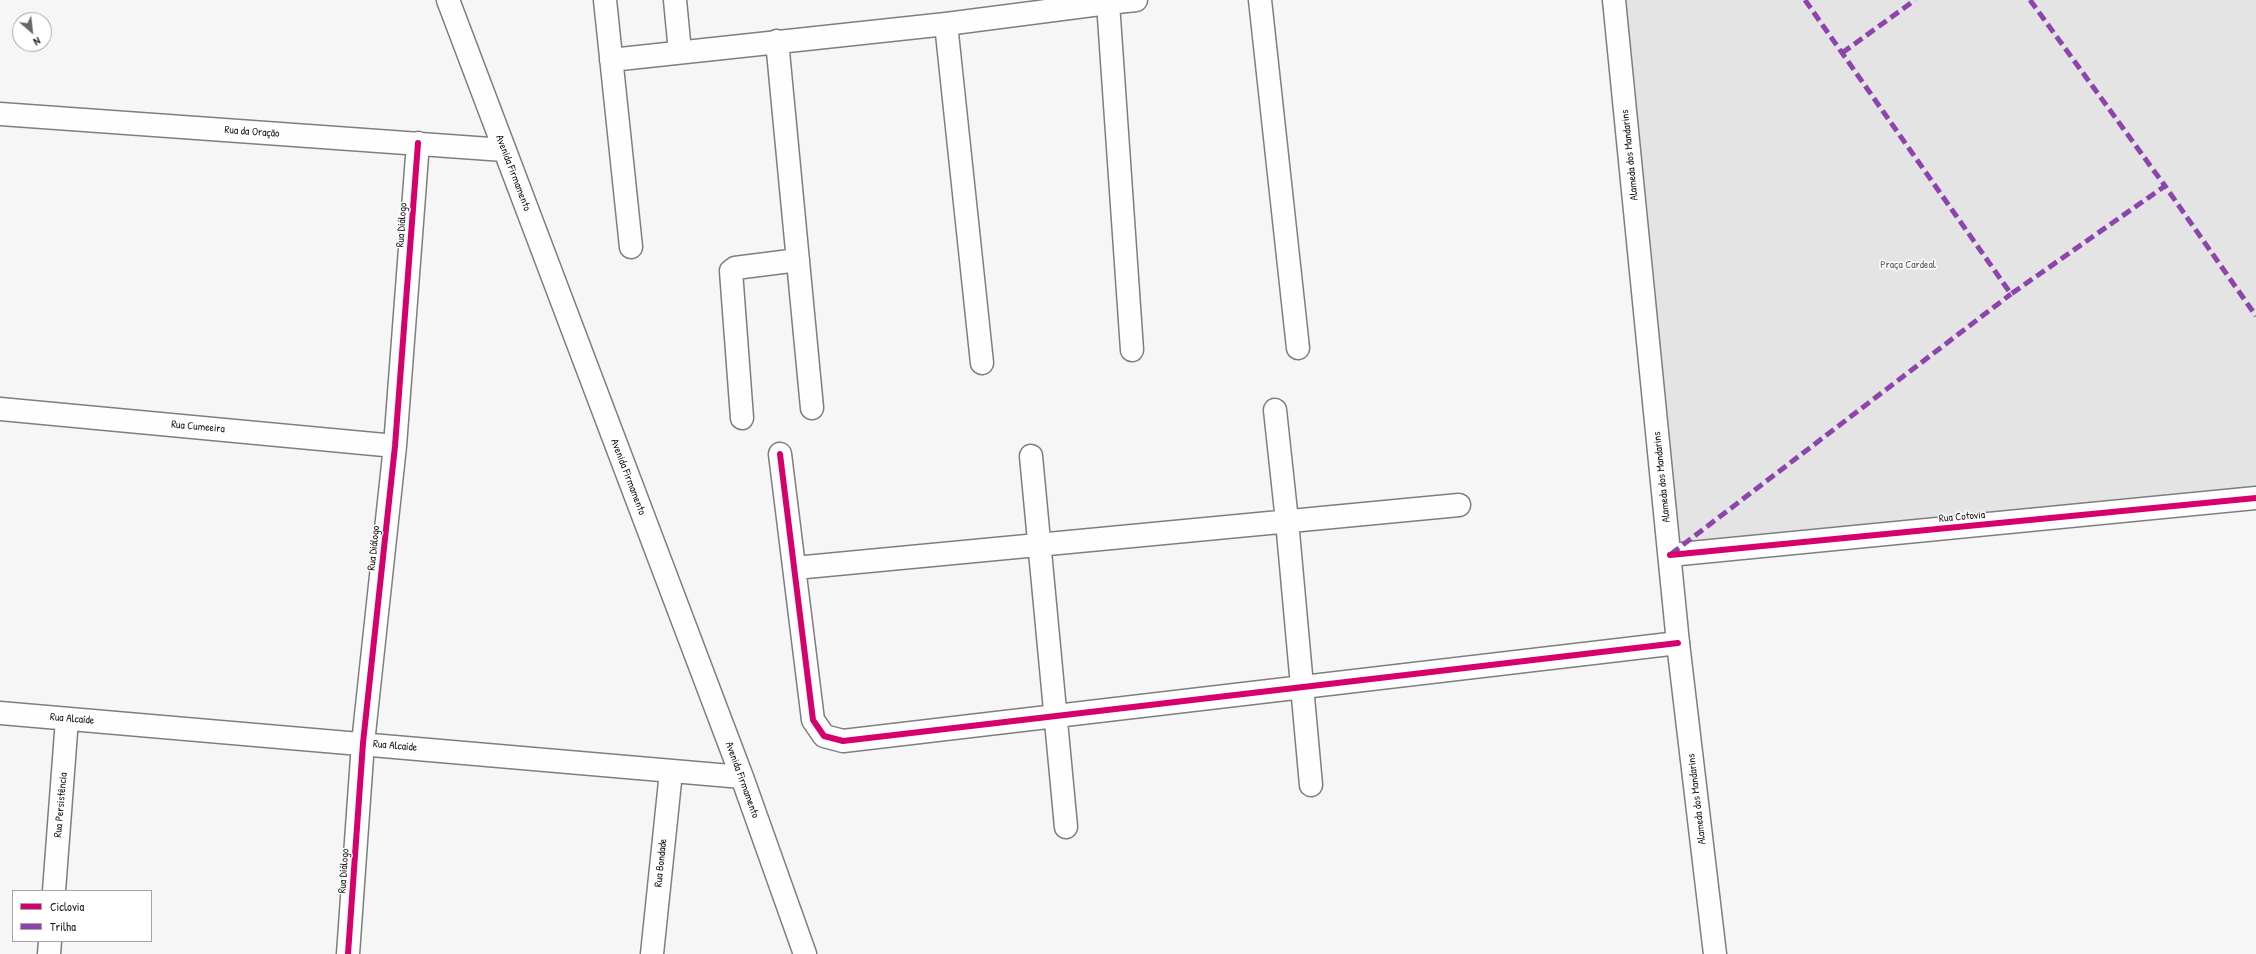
<!DOCTYPE html>
<html>
<head>
<meta charset="utf-8">
<style>
  body { margin:0 }
  #map { position:relative; width:2256px; height:954px; overflow:hidden; background:#f6f6f6; font-family:"Patrick Hand",sans-serif }
  canvas { display:block }
  .legend { position:absolute; left:12px; top:890px; width:140px; height:52px; box-sizing:border-box; background:#fff; border:1px solid #a4a4a4; margin:0; padding:5px 7px; list-style:none; font-size:12px; color:#1c1c1c }
  .legend li { display:flex; align-items:center; gap:8px; height:20px }
  .legend b { width:20px; border:1px solid #a4a4a4 }
  .north { position:absolute; left:12px; top:12px; width:40px; height:40px; box-sizing:border-box; background:#fff; border:1px solid #a4a4a4; border-radius:50%; rotate:152deg; font-size:11px; font-weight:700; line-height:16px; text-align:center; color:#1c1c1c }
  .north::after { content:''; display:block; margin:auto; width:14px; height:18px; background:#686868; clip-path:polygon(50% 0,100% 100%,50% 72%,0 100%) }
</style>
</head>
<body>
<div id="map">
<canvas width="2256" height="954"></canvas>
<ul class="legend">
<li><b style="height:5px;background:#d6006c"></b>Ciclovia</li>
<li><b style="height:5px;background:#8e44ad"></b>Trilha</li>
</ul>
<div class="north">N</div>
</div>
<script>
const g = document.querySelector('canvas').getContext('2d');
g.lineJoin = 'round';
function paint(path, color) {
  g.fillStyle = color;
  g.fill(path, 'evenodd');
}
function strokePath(path, color, width, dash) {
  g.strokeStyle = color;
  g.lineWidth = width;
  g.lineCap = dash ? 'butt' : 'round';
  g.setLineDash(dash || []);
  g.stroke(path);
}
function write(font, color, halo, rows, align = 'center') {
  g.font = font + ' "Patrick Hand",sans-serif';
  g.lineWidth = 3;
  g.setLineDash([]);
  g.textBaseline = 'middle';
  g.strokeStyle = halo;
  g.fillStyle = color;
  for (const [text, x, y, turn = 0] of rows) {
    g.save();
    g.translate(x, y);
    g.rotate((+turn || 0) * Math.PI / 180);
    g.textAlign = isNaN(turn) ? turn : align;
    if (halo) g.strokeText(text, 0, 0);
    g.fillText(text, 0, 0);
    g.restore();
  }
}
const green = new Path2D(`
  M1614,0H2256V498L1670,555Z`);
const street = new Path2D(`
  M448,0L742,777L805,954
  M605,0L631,247
  M675,0L680,52
  M1260,0L1298,348
  M946,24L982,363
  M777,41L812,408
  M611,60L946,24L1108,3V0
  M0,114L504,150
  M1132,350L1108,3L1136,0
  M0,409L395,446
  M1275,410L1287,521L1311,785
  M742,418L731,271L735,268L798,260
  M780,454L813,720L824,736L843,741L1678,643
  M1031,456L1066,827
  M1670,555L2256,498
  M795,568L1459,505
  M0,713L742,777
  M54,891L67,719
  M49,954L50,941
  M348,954L363,743L395,446L418,143
  M652,954L671,772`);
const secondary = new Path2D(`
  M1614,0L1678,643L1715,954`);
const quiet = new Path2D(`
  M1805,0L2011,294L2165,186L2256,316
  M2030,0L2165,186
  M1842,53L1915,0
  M1671,554L2011,294`);
const cycleway = new Path2D(`
  M780,454L813,720L824,736L843,741L1678,643
  M1670,555L2256,498
  M348,954L363,743L395,446L418,143`);
const streetNames = [
  ["Rua da Oração",252,132,4],
  ["Alameda dos Mandarins",1630,155,-96],
  ["Avenida Firmamento",513,173,69],
  ["Rua Diálogo",402,225,-86],
  ["Rua Cumeeira",198,427,5],
  ["Avenida Firmamento",628,477,69],
  ["Alameda dos Mandarins",1662,477,-96],
  ["Rua Cotovia",1962,517,-5],
  ["Rua Diálogo",374,548,-84],
  ["Rua Alcaíde",72,719,5],
  ["Rua Alcaíde",395,746,5],
  ["Avenida Firmamento",742,780,70],
  ["Alameda dos Mandarins",1697,799,-97],
  ["Rua Persistência",61,805,-85],
  ["Rua Bondade",661,863,-84],
  ["Rua Diálogo",344,871,-86]
];
const parkNames = [
  ["Praça Cardeal",1908,265]
];
paint(green, '#e4e4e4');
strokePath(street, '#7e7e7e', 25);
strokePath(secondary, '#7e7e7e', 25);
strokePath(street, '#fefefe', 22);
strokePath(secondary, '#fefefe', 22);
strokePath(quiet, '#8e44ad', 5, [10, 5]);
strokePath(cycleway, '#d6006c', 6);
write('11px', '#1c1c1c', '#fff', streetNames);
write('11px', '#5d5d5d', '#fff', parkNames);
</script>
</body>
</html>
